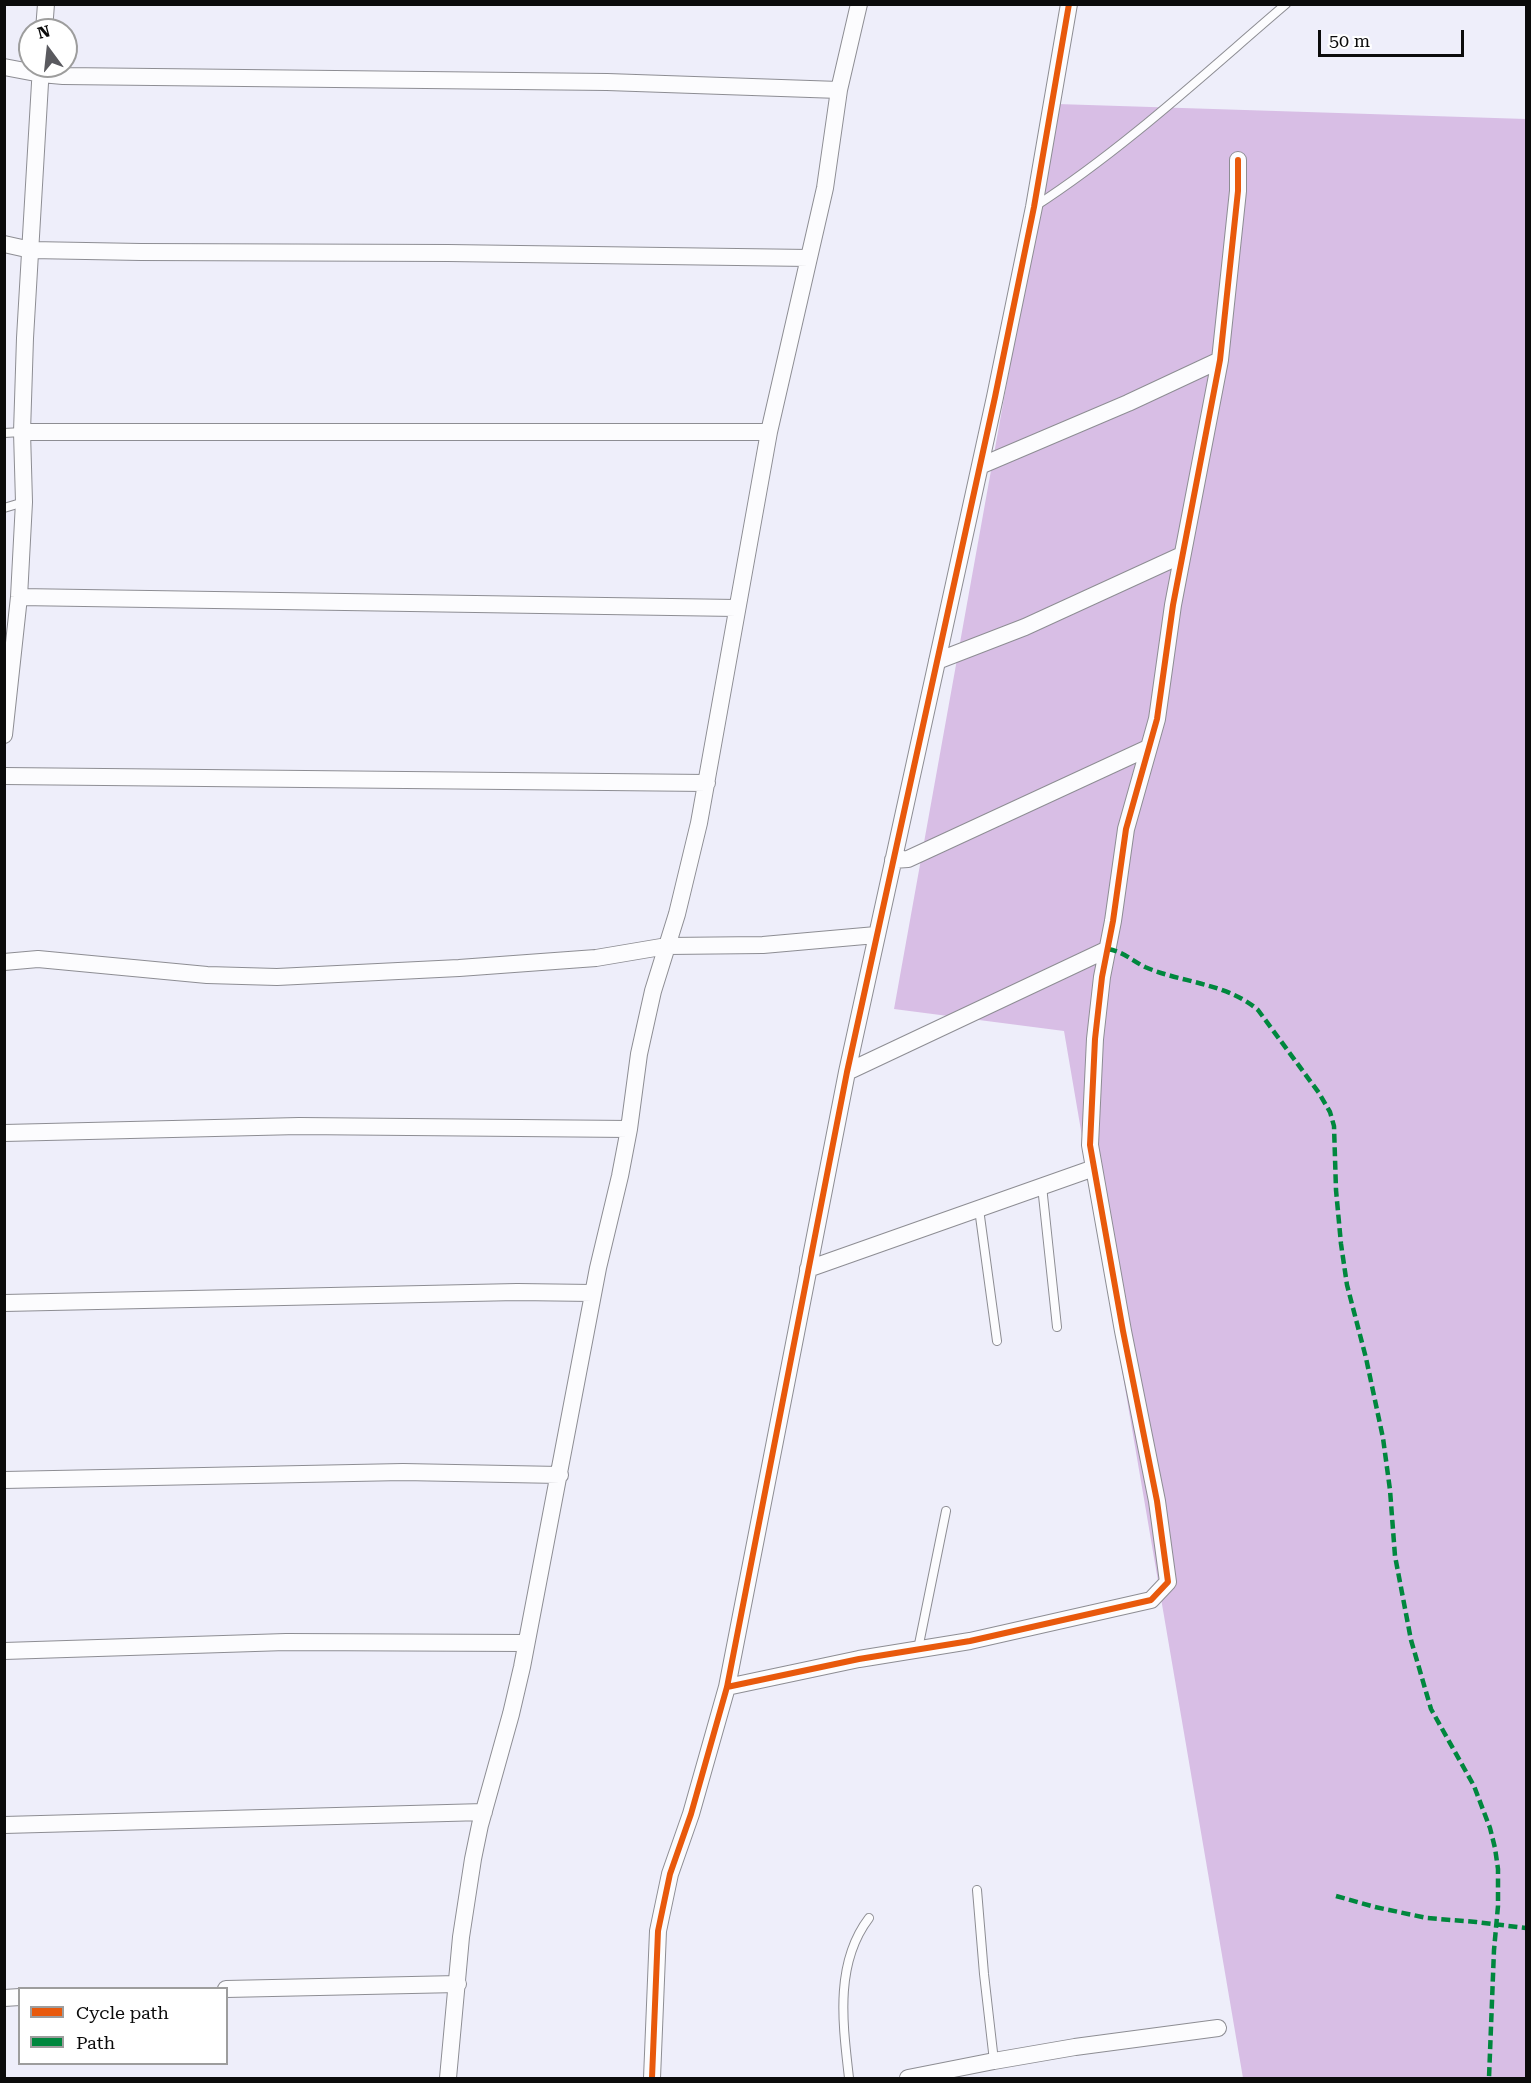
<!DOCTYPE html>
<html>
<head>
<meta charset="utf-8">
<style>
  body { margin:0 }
  #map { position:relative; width:1531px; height:2083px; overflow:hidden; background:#eeeefa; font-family:"Roboto Serif",serif }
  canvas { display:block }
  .frame { position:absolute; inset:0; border:6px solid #0b0b0b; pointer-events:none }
  .legend { position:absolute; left:18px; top:1987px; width:210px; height:78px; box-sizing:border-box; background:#fff; border:2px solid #9d9d9d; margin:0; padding:8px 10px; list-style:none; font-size:18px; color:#0b0b0b }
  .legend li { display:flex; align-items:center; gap:12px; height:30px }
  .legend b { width:30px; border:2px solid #9d9d9d }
  .north { position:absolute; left:18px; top:18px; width:60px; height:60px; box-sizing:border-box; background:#fff; border:2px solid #9d9d9d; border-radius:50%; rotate:345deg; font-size:16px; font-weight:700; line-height:24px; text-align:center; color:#0b0b0b }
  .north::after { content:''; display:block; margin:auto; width:21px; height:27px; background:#5a5a5f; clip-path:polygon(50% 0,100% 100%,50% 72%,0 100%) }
  .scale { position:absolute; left:1318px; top:30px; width:146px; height:27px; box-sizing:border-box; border:3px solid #0b0b0b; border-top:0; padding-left:8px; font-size:18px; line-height:21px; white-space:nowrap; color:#0b0b0b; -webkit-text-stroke:4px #fff; paint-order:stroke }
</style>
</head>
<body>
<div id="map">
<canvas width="1531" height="2083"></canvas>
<div class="frame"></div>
<ul class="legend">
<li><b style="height:8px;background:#e8590c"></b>Cycle path</li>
<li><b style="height:8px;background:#00873e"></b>Path</li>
</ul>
<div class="north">N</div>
<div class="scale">50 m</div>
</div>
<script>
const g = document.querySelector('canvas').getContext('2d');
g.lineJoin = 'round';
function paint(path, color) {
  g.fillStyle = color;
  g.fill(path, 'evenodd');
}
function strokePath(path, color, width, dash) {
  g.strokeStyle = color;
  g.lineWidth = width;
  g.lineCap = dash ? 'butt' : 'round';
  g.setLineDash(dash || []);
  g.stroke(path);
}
const forest = new Path2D(`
  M1057,104L1526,119V2078H1243L1064,1031L894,1009Z`);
const lane = new Path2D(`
  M1034,207C1125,148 1204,74 1286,4
  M4,433L22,432
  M4,508L24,502
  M1042,1186L1057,1327
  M979,1209L997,1341
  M918,1649L946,1511
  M977,1890L984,1974L994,2061
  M849,2078C843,2025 834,1964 869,1918`);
const street = new Path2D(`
  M44,30L46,4
  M4,67L41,74L63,76L607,82L839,90
  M4,244L31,250L141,252L448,253L809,258
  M22,432H769
  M980,466L1128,403L1220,360
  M19,597L736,608
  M937,661L1025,627L1182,555
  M4,735L19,597L24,502L22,432L25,338L41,66
  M4,776L707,783
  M893,860L908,859L1148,748
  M4,962L38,959L207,975L277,977L459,968L596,958L667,946L763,945L876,935
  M847,1072L1108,949
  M4,1133L299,1126L629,1129
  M808,1269L1094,1168
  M4,1303L517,1292L593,1293
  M4,1480L403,1472L560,1475
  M4,1651L286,1642L526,1643
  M727,1687L859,1659L970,1641L1151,1600L1168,1582L1157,1501L1123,1331L1090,1145L1095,1039L1102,977L1113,921L1126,829L1157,719L1173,605L1220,360L1238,191V160
  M4,1825L484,1812
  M226,1989L458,1984
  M4,1998L20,1997
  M448,2078L461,1937L473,1859L480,1825L511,1714L522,1667L598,1268L620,1176L629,1129L639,1054L653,991L677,914L699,823L769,432L825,188L839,90L859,4
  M652,2078L658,1931L670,1874L691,1814L727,1687L847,1072L995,397L1034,207L1069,4
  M908,2078L994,2061L1075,2047L1218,2028`);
const quiet = new Path2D(`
  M1108,949C1124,952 1131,960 1145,967C1182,983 1227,983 1258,1010L1319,1093L1330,1112L1334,1126L1336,1190L1341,1244L1347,1285L1366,1358L1383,1438L1390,1490L1395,1556L1411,1640L1431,1709L1474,1786L1490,1828L1495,1848L1498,1869V1906L1494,1950L1489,2078
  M1336,1896L1375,1907L1427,1918L1476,1922L1526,1928`);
const cycleway = new Path2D(`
  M727,1687L859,1659L970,1641L1151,1600L1168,1582L1157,1501L1123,1331L1090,1145L1095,1039L1102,977L1113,921L1126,829L1157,719L1173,605L1220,360L1238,191V160
  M652,2078L658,1931L670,1874L691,1814L727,1687L847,1072L995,397L1034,207L1069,4`);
paint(forest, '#d8bee5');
strokePath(lane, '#8d8d93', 10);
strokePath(street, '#8d8d93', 18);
strokePath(lane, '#fcfcfe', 8);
strokePath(street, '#fcfcfe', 16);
strokePath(quiet, '#00873e', 4.5, [9, 4.5]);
strokePath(cycleway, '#e8590c', 6);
</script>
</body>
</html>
